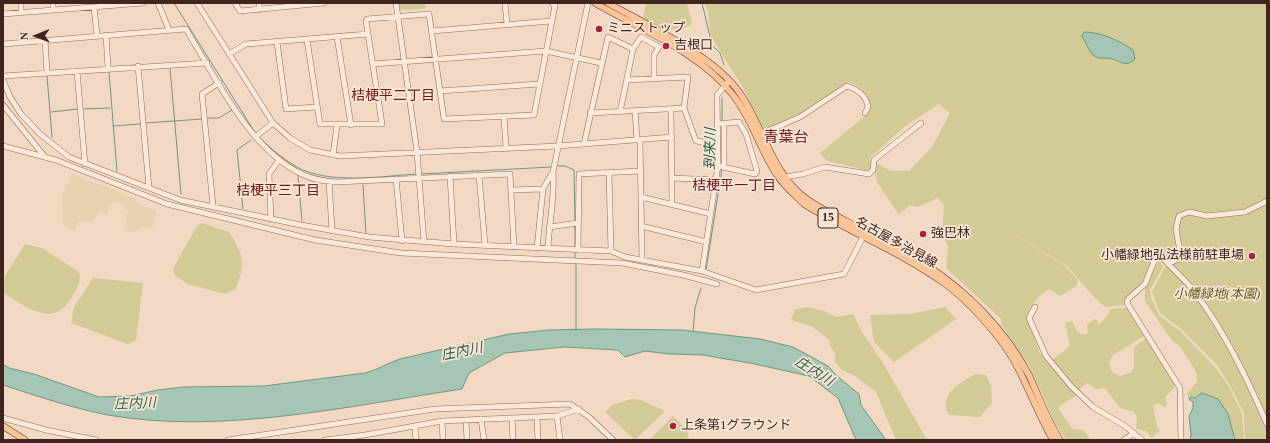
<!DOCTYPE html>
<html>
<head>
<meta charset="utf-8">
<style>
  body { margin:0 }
  #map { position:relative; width:1270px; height:443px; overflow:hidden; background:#f3d9c4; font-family:"Times New Roman",serif }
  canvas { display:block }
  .frame { position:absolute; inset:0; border:4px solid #3f251d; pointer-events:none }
  .north { position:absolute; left:16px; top:16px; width:40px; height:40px; -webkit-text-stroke:3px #f9e6d5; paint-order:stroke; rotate:269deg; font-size:11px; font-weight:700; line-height:16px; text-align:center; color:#3f251d }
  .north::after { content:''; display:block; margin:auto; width:14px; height:18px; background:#3f251d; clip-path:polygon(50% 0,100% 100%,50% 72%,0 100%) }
</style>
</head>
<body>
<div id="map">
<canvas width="1270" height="443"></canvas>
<div class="frame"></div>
<div class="north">N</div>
</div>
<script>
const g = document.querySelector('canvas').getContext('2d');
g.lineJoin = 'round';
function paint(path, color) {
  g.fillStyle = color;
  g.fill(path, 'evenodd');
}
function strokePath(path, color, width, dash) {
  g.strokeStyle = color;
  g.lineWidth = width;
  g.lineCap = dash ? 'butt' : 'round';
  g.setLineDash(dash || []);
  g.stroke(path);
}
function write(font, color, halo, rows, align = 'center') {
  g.font = font + ' "Times New Roman","Noto Sans JP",serif';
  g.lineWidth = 3.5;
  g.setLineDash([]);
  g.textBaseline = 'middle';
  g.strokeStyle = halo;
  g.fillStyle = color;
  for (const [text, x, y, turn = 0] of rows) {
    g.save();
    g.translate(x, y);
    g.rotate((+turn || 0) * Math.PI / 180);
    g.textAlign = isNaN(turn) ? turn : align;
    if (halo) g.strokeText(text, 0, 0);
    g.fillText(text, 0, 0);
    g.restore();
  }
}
const farmland = new Path2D(`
  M72,174L135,198L138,204L157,211L153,228H140L132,233L124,231L128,213L124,206L117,202L110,204L107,215L99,212L93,223L79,221L75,231L63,225L62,195Z`);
const green = new Path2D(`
  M399,3H425L426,7L424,9L400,10Z
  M646,3H687L692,24C675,36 660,26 643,19Z
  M705,3H1267V198L1246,210L1207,214L1187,210L1183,211L1175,222L1179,254L1171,259L1162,255H1155L1144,283L1125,302L1124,305L1105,307L1092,295L1067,266L1000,226L1064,265L1078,280L1077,286L1060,296L1050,289C1038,295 1031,305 1027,317L1040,353L1077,395L1059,406V409L1072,429L1083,430L1091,440H1066L1054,421L1030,367L1002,326L1001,319L946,268L948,247L942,233L944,205L938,198L918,207L910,205L899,215L877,182L875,172L827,161L820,153L865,116L871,106C869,93 860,87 848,82L799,115L763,130L742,86L710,35L709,16ZM939,104L950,113L932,147L909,171H891L869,159L904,127Z
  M1267,202V440H1245L1244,413L1229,384L1217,365L1181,329L1160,313L1152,292L1166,265L1184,256L1178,231L1180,218L1189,214H1244Z
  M202,223L229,232C244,255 246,265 235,290L225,294L188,284L174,275L173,269L180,256L197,226Z
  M25,244L42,248L79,272C82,281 77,288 73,295C54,331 28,307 3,293L5,276Z
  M1159,261L1163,267L1150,290L1151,298L1159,315L1180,331L1215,367L1228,385L1242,414L1244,440H1235L1228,414L1195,398L1191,397L1189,399L1187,393L1197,382V375L1193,367L1179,345L1172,341L1145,301V288L1155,265Z
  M93,278L143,283L136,340L128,344L71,323L74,307Z
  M808,307L824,311L836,317L853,314L862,332L883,363L927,440H896L876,392L855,376L842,370L835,362V354L829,344L830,341L813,327L791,320L795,309Z
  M945,307L956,319L894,362L874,342L870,315L911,314Z
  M1126,308L1131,310L1146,335L1113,355L1109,363L1112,372L1120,376L1132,372C1136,365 1132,354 1135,346L1148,337L1176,383L1174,388L1165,397L1167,404L1165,408L1158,403L1153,406L1157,427L1160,430L1152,438L1146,431L1136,429L1137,417L1134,412L1120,408L1105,388L1096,389L1087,383L1079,390L1052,361C1055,356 1064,353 1070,345L1065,324L1067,322L1072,321L1077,331L1084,335L1088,333L1087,325L1094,319L1097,320L1099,325L1108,315L1110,309Z
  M976,374L986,375L991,385L992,403L980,417L949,415C937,396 960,382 976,374Z
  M631,399L641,400L665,411L635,440L605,412L612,405Z
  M673,416L687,430L689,440H649Z`);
const water = new Path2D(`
  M1085,32C1101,32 1120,41 1133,50L1135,59C1125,68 1121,61 1112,59C1105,57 1099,60 1093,55C1089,51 1085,41 1082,36Z
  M595,329L682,330L760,339L793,347L828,366L836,375L859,394L861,405L886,440H856L838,398L809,376L755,364L703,355L669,354L645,351L625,357L618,350L564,347L505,353L469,373L462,389C349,406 221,435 108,415C72,408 37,396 3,385V364L9,368L34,374L99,397L130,396L158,390L183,387L264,386L365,373C378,370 387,363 400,359L509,334L549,330Z
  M1202,393L1218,399L1228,414L1235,440H1190L1191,435L1189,416L1193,408V402L1189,399L1191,397L1195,398Z`);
const stream = new Path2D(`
  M174,3L254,131
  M702,3L712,45L720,53L724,65
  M170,68L181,194
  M109,72L117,171
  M47,76L52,137
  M722,98V121
  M84,109L110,108
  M51,112L78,109
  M208,118H219L232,110
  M146,123L202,119
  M113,126L140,124
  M263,141C275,152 288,163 303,170C338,184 381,176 417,174
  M556,166H565L574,170L575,222
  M421,174L551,167
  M298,175L302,221
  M363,185L366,234
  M243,209L237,150L251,140
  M575,248V225
  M575,251V260
  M576,263V330
  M706,270L722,169
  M693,332L695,308L701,288`);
const minor = new Path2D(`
  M21,3V13
  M53,3V10
  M158,3L169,30
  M197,3L273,123L290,138L310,150L340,156L558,146L672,137
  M235,3L240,11L324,3
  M259,3V10
  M396,3L417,152L424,242
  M505,3L507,24
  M94,7L97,35
  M3,14L143,3
  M432,31L551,21
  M106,35L108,68
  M337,37L351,125
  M45,40L47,72
  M307,40L320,124H382L366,21L367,19L429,14L444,119L534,115L555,5L552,3
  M277,42L286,109L317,107
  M3,44L186,29C215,77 251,152 304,175C314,180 325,181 337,182L510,174L514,247
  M633,49L641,37L659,47L654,55V78
  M229,54L246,44L368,34
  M373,64L546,51L601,63
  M138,66L149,188
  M77,71L85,164
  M3,76L207,63
  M3,80L10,97L21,114L40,134L69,157L180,200L301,225L369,237L454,244L611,251L625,257L702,271L718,166L717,95L729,81
  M627,80L688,77L684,108L696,141L718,144
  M440,91L539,84
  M3,105L45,157
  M671,110L672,204
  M635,111L637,140
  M590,113L684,108
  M504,117L506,148
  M724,123V167
  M717,124L739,122L746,134L757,171L755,174L718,166
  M761,134L800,117L847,86C858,90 866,95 868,107L865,113
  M255,137L273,123
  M640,140L642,260
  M584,144L608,37L633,49L620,112
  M3,146L56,160L167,204L315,240L401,253L622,263L683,275L717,284
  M333,155L337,125
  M609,173L611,251
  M479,175L485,245
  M450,176L454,244
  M785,177L803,174L825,167L869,174L873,170L874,160L921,123
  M672,178L716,180
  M396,179L402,241
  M329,181L332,231
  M511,190L543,189
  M641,197L711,214
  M213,206L202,94L219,83
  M271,219L269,174L279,160
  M641,226L707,242
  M549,227L578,223
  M537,248L543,189L552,173
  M548,248C549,223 555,198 553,172L588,3
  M578,250L579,174L640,171
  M1168,264L1181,257L1176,229L1179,216L1189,212L1207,216L1245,212L1267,201
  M702,271L756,290L844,274L865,233
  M1035,307L1029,318L1046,356L1071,386L1093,407L1125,426L1142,440
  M557,416L560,440
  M3,418L46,430L96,440
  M512,418L513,440
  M537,418L538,440
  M481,419L484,440
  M466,420L467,440
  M442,421L443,440
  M415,426L416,440
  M228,440L435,409L570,404L589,417L613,440
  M325,440L365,435L442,421L557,416L579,409
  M1124,440L1134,433
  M1181,440L1180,388L1127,303L1128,299L1145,284L1155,259L1162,257C1173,270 1187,281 1197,295C1226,334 1248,380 1267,424`);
const major = new Path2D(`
  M595,3C640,29 701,53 733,95C752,119 760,150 777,175C784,186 795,195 804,204C849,232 901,252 944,283C966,299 985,320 1001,341C1024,371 1034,408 1053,440
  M608,3C647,25 714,56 739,92C761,123 769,163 796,190C810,204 829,212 846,221C872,235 900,248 926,265C968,292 1005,330 1029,375C1039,397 1047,420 1060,440
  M3,426L25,440`);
const markers = [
  [599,29,4,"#a72043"],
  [666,46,4,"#a72043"],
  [923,234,4,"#a72043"],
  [1252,256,4,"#a72043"],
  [673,426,4,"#a72043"]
];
const shields = [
  [828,218,20]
];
const shieldNames = [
  ["15",828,218]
];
const poiNames = [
  ["ミニストップ",607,29],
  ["吉根口",674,46],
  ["強巴林",931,234],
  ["小幡緑地弘法様前駐車場",1244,256,"right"],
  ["上条第1グラウンド",681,426]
];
const streetNames = [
  ["名古屋多治見線",896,243,29]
];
const parkNames = [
  ["小幡緑地(本園)",1217,295]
];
const neighbourhoodNames = [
  ["桔梗平二丁目",393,96],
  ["桔梗平一丁目",734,186],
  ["桔梗平三丁目",278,191]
];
const waterNames = [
  ["到来川",711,149,-89],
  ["庄内川",462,352,-11],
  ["庄内川",814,372,32],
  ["庄内川",135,404,-2]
];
const quarterNames = [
  ["青葉台",786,138]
];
paint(farmland, '#ead2b0');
paint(green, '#d3cb96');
paint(water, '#a6c6b5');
strokePath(water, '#6c9681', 1);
strokePath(stream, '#6c9681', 1);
strokePath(minor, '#916858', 6);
strokePath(major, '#5e372c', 7);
strokePath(minor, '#fce9d9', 5);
strokePath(major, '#fac398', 6);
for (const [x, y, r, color] of markers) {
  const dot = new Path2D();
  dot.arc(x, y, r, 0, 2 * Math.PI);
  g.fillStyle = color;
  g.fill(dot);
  strokePath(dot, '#f9e6d5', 1.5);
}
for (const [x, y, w] of shields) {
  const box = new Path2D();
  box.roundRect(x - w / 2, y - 10, w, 20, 3);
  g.fillStyle = '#f9e6d5';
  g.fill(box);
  strokePath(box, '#3f251d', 1);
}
write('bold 12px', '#3f251d', null, shieldNames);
write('13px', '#3f251d', '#f9e6d5', poiNames, 'left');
write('13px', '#3f251d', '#f9e6d5', streetNames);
write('italic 13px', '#5e5e21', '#f9e6d5', parkNames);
write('14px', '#71171b', '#f9e6d5', neighbourhoodNames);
write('italic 14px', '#2b604f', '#f9e6d5', waterNames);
write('15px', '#71171b', '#f9e6d5', quarterNames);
</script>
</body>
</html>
